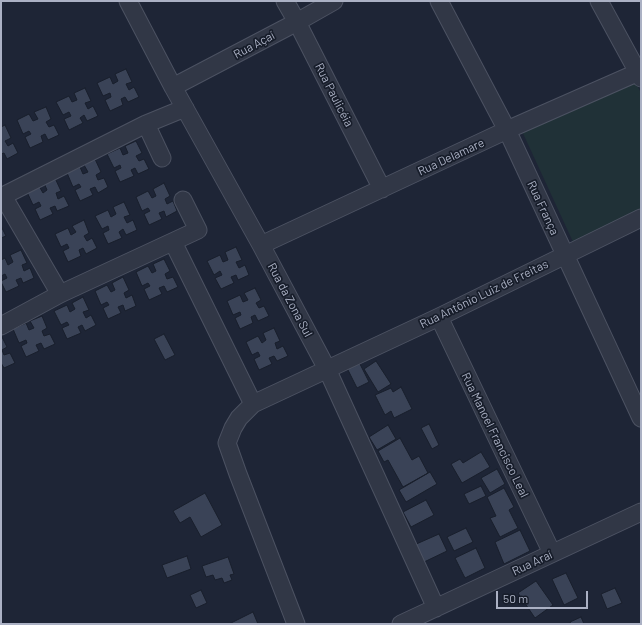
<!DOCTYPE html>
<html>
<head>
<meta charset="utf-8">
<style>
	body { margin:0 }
	#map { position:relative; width:642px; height:625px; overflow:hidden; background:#1e2536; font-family:Barlow,sans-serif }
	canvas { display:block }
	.frame { position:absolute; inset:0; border:2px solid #abb1c4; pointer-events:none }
	.scale { position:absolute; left:496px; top:591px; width:92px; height:18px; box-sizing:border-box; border:2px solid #abb1c4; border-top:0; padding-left:5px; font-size:12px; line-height:14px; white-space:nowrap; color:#abb1c4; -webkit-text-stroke:3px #171d2a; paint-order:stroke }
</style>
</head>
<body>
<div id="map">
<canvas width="642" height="625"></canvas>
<div class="frame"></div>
<div class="scale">50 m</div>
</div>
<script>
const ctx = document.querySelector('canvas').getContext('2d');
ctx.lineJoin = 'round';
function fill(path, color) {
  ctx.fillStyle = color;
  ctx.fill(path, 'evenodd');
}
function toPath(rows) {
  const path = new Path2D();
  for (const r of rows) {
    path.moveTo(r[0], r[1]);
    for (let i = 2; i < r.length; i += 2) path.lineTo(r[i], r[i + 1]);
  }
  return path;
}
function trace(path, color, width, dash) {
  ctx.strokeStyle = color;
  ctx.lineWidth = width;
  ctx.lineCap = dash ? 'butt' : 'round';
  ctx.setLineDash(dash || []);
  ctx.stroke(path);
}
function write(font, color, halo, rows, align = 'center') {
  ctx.font = font + ' Barlow,sans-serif';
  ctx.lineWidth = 3.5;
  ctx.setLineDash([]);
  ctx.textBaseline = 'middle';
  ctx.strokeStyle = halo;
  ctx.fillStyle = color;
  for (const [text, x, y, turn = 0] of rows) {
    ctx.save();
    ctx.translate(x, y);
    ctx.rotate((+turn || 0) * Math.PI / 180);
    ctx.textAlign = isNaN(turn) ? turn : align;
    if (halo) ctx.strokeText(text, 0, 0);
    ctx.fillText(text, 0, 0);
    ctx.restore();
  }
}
fill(toPath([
	[633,77,641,93,641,213,574,244,521,129]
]), '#203137');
const building = toPath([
	[126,69,132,82,126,84,129,90,134,87,139,97,128,102,125,97,121,99,123,105,110,111,105,100,111,97,110,93,103,96,97,83,110,77,113,84,118,81,115,74,126,69],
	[85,88,91,101,85,103,88,109,93,106,98,116,87,121,84,115,80,118,83,123,69,130,64,119,71,116,69,112,63,115,56,102,69,96,72,102,77,100,74,93,85,88],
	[46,107,51,119,46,122,49,127,54,125,59,135,48,140,45,134,41,136,43,142,30,148,25,137,31,134,29,131,23,134,17,120,29,114,33,121,38,119,34,112,46,107],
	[5,125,11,138,5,141,8,146,13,143,18,153,7,159,4,153,1,154,1,127,5,125],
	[136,141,142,153,136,156,139,161,144,159,149,169,138,174,135,168,131,170,134,176,120,182,115,171,121,168,120,165,114,168,107,154,120,148,123,155,128,153,125,146,136,141],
	[95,159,101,172,96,175,98,180,104,178,108,187,98,193,95,187,90,189,93,195,80,201,75,190,81,187,79,184,73,187,67,173,80,167,83,174,88,172,84,165,95,159],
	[55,178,61,191,56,193,58,199,64,196,69,206,57,211,55,206,50,208,53,214,40,220,35,209,41,206,39,202,33,205,27,192,39,186,43,193,47,190,44,183,55,178],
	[164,183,170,196,165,199,167,204,173,201,177,211,166,217,164,211,159,213,162,219,149,225,144,214,150,211,148,208,142,211,136,197,148,191,152,198,156,196,153,189,164,183],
	[124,202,130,215,124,217,127,223,133,220,137,230,126,235,123,229,119,232,122,238,108,244,103,233,109,230,108,226,102,229,95,216,108,210,111,217,116,214,113,207,124,202],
	[84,220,89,233,84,236,87,241,92,238,97,248,86,254,83,248,79,250,81,256,68,262,63,251,69,248,67,244,61,247,55,234,68,228,71,235,76,232,72,226,84,220],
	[1,226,6,236,1,238,1,226],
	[236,247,242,260,236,262,239,268,245,265,249,275,238,280,236,275,231,277,234,283,221,289,215,278,222,275,220,271,214,275,207,261,220,255,223,262,228,260,225,252,236,247],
	[21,250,27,263,22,265,24,271,30,268,34,278,23,283,21,278,16,280,19,286,6,292,1,282,1,281,7,278,5,274,1,276,1,260,5,258,8,265,13,262,10,255,21,250],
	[164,259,170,271,165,274,167,279,173,277,178,287,167,292,164,286,159,288,162,294,149,300,144,289,150,286,148,283,142,286,136,272,148,266,152,273,156,271,153,264,164,259],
	[123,277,129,290,124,293,126,298,132,295,136,306,125,311,123,305,118,307,121,313,108,319,103,308,109,305,107,302,101,305,95,291,107,285,111,292,115,290,112,283,123,277],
	[255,288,261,300,256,303,259,308,264,306,269,316,258,321,255,315,251,317,253,323,240,329,235,318,241,315,240,312,233,315,227,301,240,295,243,302,248,300,244,293,255,288],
	[83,297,89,310,83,312,86,318,91,315,96,325,85,331,82,325,78,327,81,333,67,339,62,328,69,325,67,322,61,325,54,311,67,305,70,312,75,309,72,303,83,297],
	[42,316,47,328,42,331,44,336,50,334,55,344,44,349,41,343,36,345,39,351,26,357,21,346,27,343,26,340,19,343,13,329,26,323,29,330,34,328,30,321,42,316],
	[274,328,280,341,275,343,277,349,283,346,288,356,277,361,274,356,269,358,272,364,259,370,254,359,260,356,258,352,252,355,246,342,258,336,262,343,266,340,263,333,274,328],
	[164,334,175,355,165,360,154,339,164,334],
	[1,335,7,347,2,350,4,355,10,353,15,363,4,368,1,363,1,335],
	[376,361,391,384,378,392,364,369,376,361],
	[359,362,369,382,357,388,347,368,359,362],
	[401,387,412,409,394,418,391,411,385,415,375,395,391,388,393,392,401,387],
	[429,424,439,445,432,449,421,428,429,424],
	[388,425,396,439,377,450,369,437,388,425],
	[400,438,412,460,419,456,428,473,403,487,388,460,384,462,378,451,400,438],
	[481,452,490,467,462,483,451,464,460,459,463,463,481,452],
	[497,469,505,484,490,493,481,478,497,469],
	[430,472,437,484,406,502,399,490,430,472],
	[481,486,486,496,469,504,464,494,481,486],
	[504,488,514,507,509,510,518,528,500,537,490,518,496,516,487,497,504,488],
	[205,493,222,525,201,537,190,517,180,523,173,511,205,493],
	[426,500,434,515,411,527,403,512,426,500],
	[466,528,473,542,454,551,447,537,466,528],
	[520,530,530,551,504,564,495,542,520,530],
	[439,534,447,551,422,563,414,545,439,534],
	[476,548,485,568,465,578,455,558,476,548],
	[187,556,191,569,167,578,162,565,187,556],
	[228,557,234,574,230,575,232,580,224,583,222,578,215,580,213,575,206,577,202,566,228,557],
	[566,573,578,598,564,605,552,579,566,573],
	[536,581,553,605,535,618,518,593,536,581],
	[615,588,622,603,607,609,601,594,615,588],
	[201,590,207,603,196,608,190,595,201,590],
	[253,612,258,624,229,624,253,612],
	[581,617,584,624,571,624,570,622,581,617]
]);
fill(building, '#3a4357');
trace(building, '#191f2c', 1);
const minor = toPath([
	[128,1,173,87,261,245,327,369,436,608],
	[285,1,297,22,382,189],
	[439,1,507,130,641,418],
	[599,1,641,78],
	[173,87,297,22,334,1],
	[146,124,162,158],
	[3,196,60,294],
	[1,197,146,124,185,108],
	[173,242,253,404],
	[261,245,507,130,641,71],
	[439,317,552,553],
	[1,326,60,294,198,230,183,200],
	[296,624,238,474,227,443,233,428,239,418,253,404,439,317,641,218],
	[401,624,641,512]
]);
trace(minor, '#4c5262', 19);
trace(minor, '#313746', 17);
write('12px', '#abb1c4', '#171d2a', [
	["Rua Açaí",254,45,-28],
	["Rua Paulicéia",334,95,63],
	["Rua Delamare",451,157,-25],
	["Rua França",543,208,65],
	["Rua Antônio Luiz de Freitas",484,294,-26],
	["Rua da Zona Sul",290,300,62],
	["Rua Manoel Francisco Leal",495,435,64],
	["Rua Araí",532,563,-25]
]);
</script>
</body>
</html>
